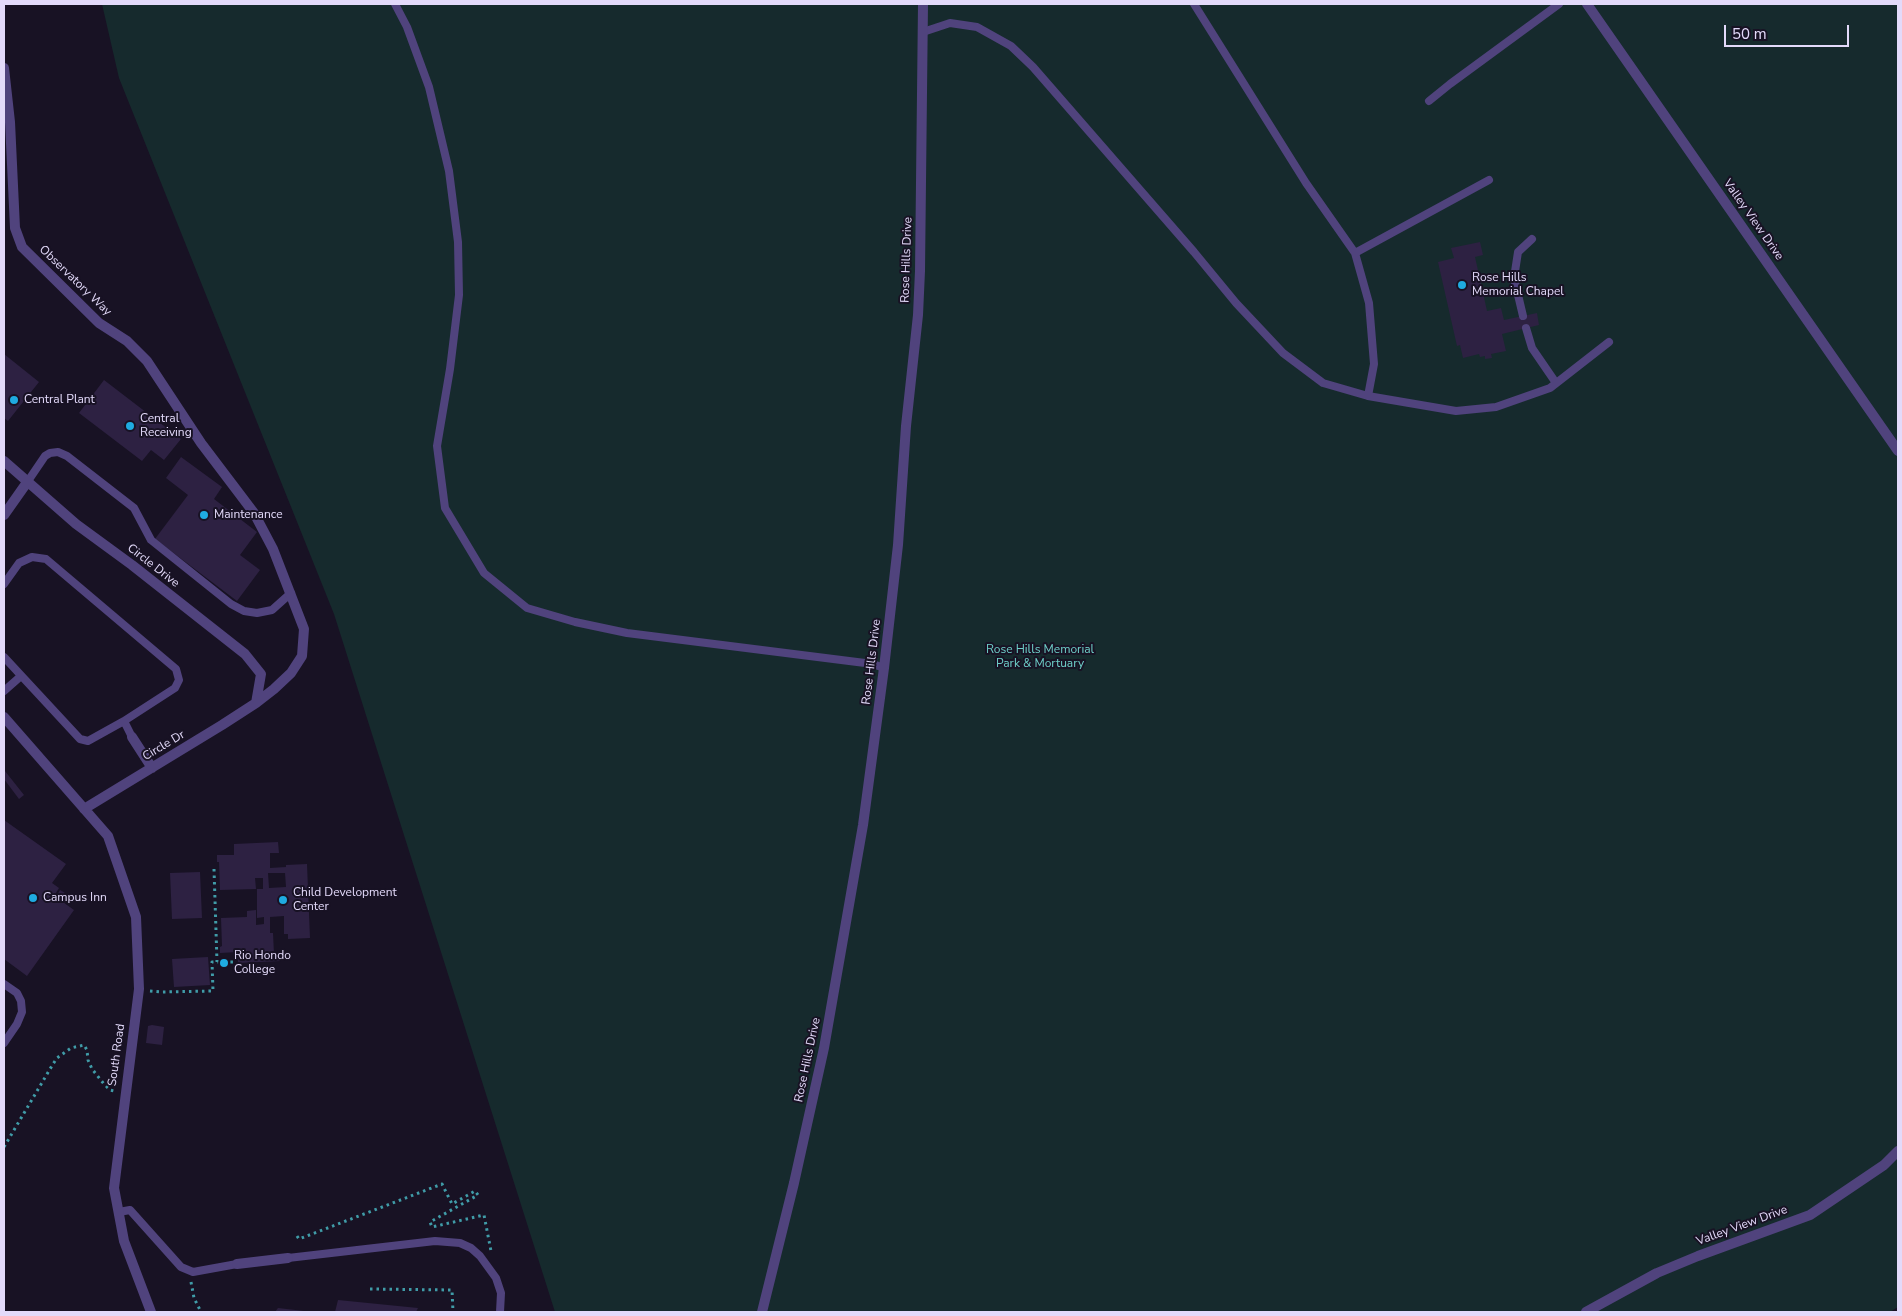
<!DOCTYPE html>
<html>
<head>
<meta charset="utf-8">
<style>
	body { margin:0 }
	#map { position:relative; width:1902px; height:1316px; overflow:hidden; background:#181224; font-family:"Nunito Sans",sans-serif }
	canvas { display:block }
	.frame { position:absolute; inset:0; border:5px solid #e3dafa; pointer-events:none }
	.scale { position:absolute; left:1724px; top:25px; width:125px; height:22px; box-sizing:border-box; border:2px solid #e3dafa; border-top:0; padding-left:6px; font-size:15px; line-height:18px; white-space:nowrap; color:#e3dafa; -webkit-text-stroke:4px #181224; paint-order:stroke }
</style>
</head>
<body>
<div id="map">
<canvas width="1902" height="1316"></canvas>
<div class="frame"></div>
<div class="scale">50 m</div>
</div>
<script>
const ctx = document.querySelector('canvas').getContext('2d');
ctx.lineJoin = 'round';
function fill(path, color) {
  ctx.fillStyle = color;
  ctx.fill(path, 'evenodd');
}
function toPath(rows) {
  const path = new Path2D();
  for (const r of rows) {
    path.moveTo(r[0], r[1]);
    for (let i = 2; i < r.length; i += 2) path.lineTo(r[i], r[i + 1]);
  }
  return path;
}
function trace(path, color, width, dash) {
  ctx.strokeStyle = color;
  ctx.lineWidth = width;
  ctx.lineCap = dash ? 'butt' : 'round';
  ctx.setLineDash(dash || []);
  ctx.stroke(path);
}
function write(font, color, halo, rows, align = 'center') {
  ctx.font = font + ' "Nunito Sans",sans-serif';
  ctx.lineWidth = 4;
  ctx.setLineDash([]);
  ctx.textBaseline = 'middle';
  ctx.strokeStyle = halo;
  ctx.fillStyle = color;
  for (const [text, x, y, turn = 0] of rows) {
    ctx.save();
    ctx.translate(x, y);
    ctx.rotate((+turn || 0) * Math.PI / 180);
    ctx.textAlign = isNaN(turn) ? turn : align;
    if (halo) ctx.strokeText(text, 0, 0);
    ctx.fillText(text, 0, 0);
    ctx.restore();
  }
}
fill(toPath([
	[102,4,1898,4,1898,1307,1890,1312,555,1312,334,614,119,78]
]), '#162a2d');
fill(toPath([
	[1480,242,1483,255,1475,257,1487,311,1501,308,1504,320,1537,313,1539,325,1502,334,1506,351,1491,354,1492,358,1485,359,1485,356,1480,357,1479,354,1463,358,1460,345,1457,346,1438,262,1454,258,1451,248],
	[4,354,39,382,8,421,4,418],
	[104,380,181,439,164,460,151,450,142,461,79,413],
	[181,457,222,487,214,499,257,532,240,555,260,570,237,601,155,539,188,495,166,478],
	[5,771,24,795,19,799,4,779],
	[4,820,66,864,52,883,59,888,54,896,56,897,60,890,65,893,60,900,74,910,27,976,4,959],
	[278,842,279,853,270,853,270,868,286,867,286,865,307,864,310,938,288,939,288,934,284,934,284,916,270,917,270,933,273,933,274,954,281,954,281,961,238,963,238,952,220,953,220,947,222,946,221,918,247,917,247,911,256,910,256,925,264,924,264,917,257,918,257,889,263,889,263,878,255,878,256,889,220,890,219,862,217,862,217,855,234,855,234,844],
	[268,873,285,873,286,887,269,888],
	[200,872,202,918,172,919,170,873],
	[208,957,210,985,174,987,172,959],
	[152,1025,164,1027,162,1045,146,1043,148,1026],
	[338,1300,418,1308,416,1312,335,1312],
	[278,1308,304,1311,304,1312,275,1312]
]), '#2d2142');
trace(toPath([
	[214,869,217,962],
	[150,991,161,992,213,991,212,962,233,962],
	[4,1147,53,1064,57,1058,71,1048,84,1045,87,1050,88,1060,92,1069,104,1084,110,1090,114,1091],
	[297,1236,299,1239,442,1184,452,1204,475,1191,478,1195,430,1222,432,1227,484,1215,491,1251],
	[191,1282,194,1298,201,1312],
	[370,1289,452,1290,453,1312]
]), '#409ca8', 3, [2.5, 4]);
trace(toPath([
	[395,4,407,27,429,87,449,171,458,242,459,295,450,369,437,446,445,508,484,573,527,608,575,622,627,633,873,664,884,668],
	[1194,4,1306,183,1355,253,1369,303,1374,364,1368,396],
	[923,32,950,23,977,27,1011,46,1033,67,1194,252,1236,303,1283,353,1323,383,1368,396,1456,411,1496,407,1550,388,1609,342],
	[1429,101,1450,84,1559,4],
	[1355,253,1489,180],
	[1523,316,1514,278,1518,252,1532,239],
	[1526,328,1532,348,1556,383],
	[28,481,45,456,50,453,58,452,67,456,134,508,151,540,231,604,244,611,257,613,272,610,291,593],
	[4,584,19,563,32,557,46,559,176,669,179,680,175,688,124,721],
	[4,657,80,739,88,741,124,721,132,737],
	[4,691,21,676],
	[4,984,17,993,21,1001,22,1012,17,1024,4,1043],
	[119,1212,130,1210,181,1267,193,1272,237,1264],
	[288,1258,435,1241,460,1243,471,1248,480,1256,496,1278,501,1293,500,1312]
]), '#50437d', 8);
trace(toPath([
	[1587,4,1898,451],
	[4,68,10,122,15,228,22,247,99,323,127,341,147,361,201,443,254,513,273,549,304,629,302,656,291,673,274,689,256,703,222,725,84,809],
	[4,461,76,524,132,565,245,654,261,674,256,703],
	[4,515,28,481],
	[4,717,108,836,136,917,139,989,114,1188,124,1241,151,1312],
	[132,737,152,768],
	[237,1264,288,1258],
	[762,1312,794,1183,824,1048,863,825,884,668,898,545,906,426,918,315,920,271,923,4],
	[1586,1312,1657,1273,1698,1256,1810,1215,1884,1165,1898,1151]
]), '#50437d', 10);
for (const [x, y, r, color] of [
	[1462,285,5,"#1fabe1"],
	[14,400,5,"#1fabe1"],
	[130,426,5,"#1fabe1"],
	[204,515,5,"#1fabe1"],
	[33,898,5,"#1fabe1"],
	[283,900,5,"#1fabe1"],
	[224,963,5,"#1fabe1"]
]) {
  const dot = new Path2D();
  dot.arc(x, y, r, 0, 2 * Math.PI);
  ctx.fillStyle = color;
  ctx.fill(dot);
  trace(dot, '#181224', 2);
}
write('12px', '#e3dafa', '#181224', [
	["Valley View Drive",1753,220,55],
	["Rose Hills Drive",907,260,-88],
	["Observatory Way",75,281,44],
	["Circle Drive",153,566,38],
	["Rose Hills Drive",872,662,-83],
	["Circle Dr",164,746,-31],
	["South Road",117,1055,-82],
	["Rose Hills Drive",808,1060,-78],
	["Valley View Drive",1742,1226,-20]
]);
write('12px', '#e3dafa', '#181224', [
	["Rose Hills",1472,278],
	["Memorial Chapel",1472,292],
	["Central Plant",24,400],
	["Central",140,419],
	["Receiving",140,433],
	["Maintenance",214,515],
	["Child Development",293,893],
	["Center",293,907],
	["Campus Inn",43,898],
	["Rio Hondo",234,956],
	["College",234,970]
], 'left');
write('12px', '#6fd1ca', '#181224', [
	["Rose Hills Memorial",1040,650],
	["Park & Mortuary",1040,664]
]);
</script>
</body>
</html>
